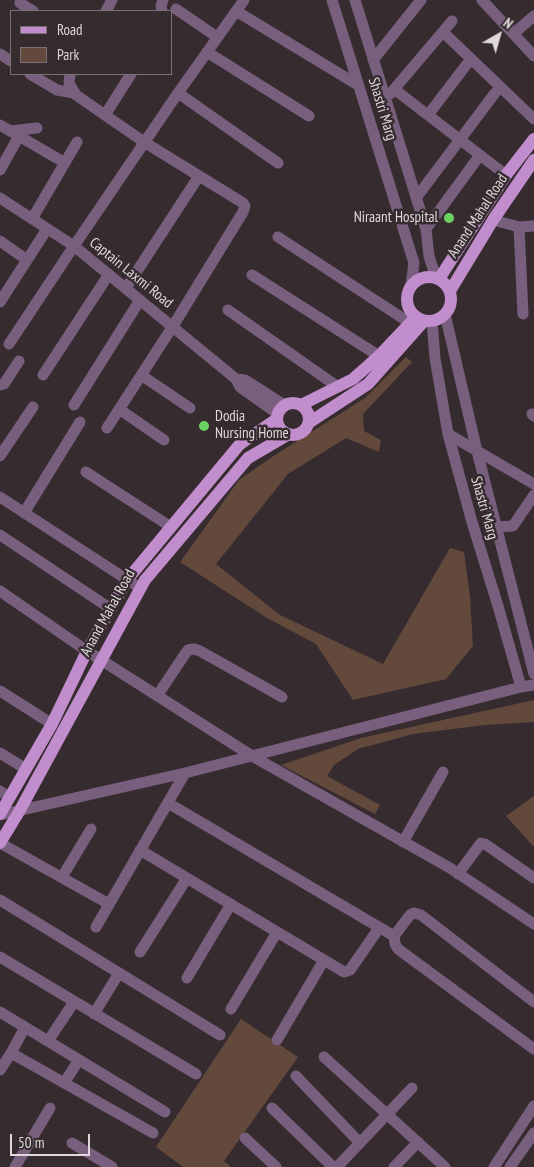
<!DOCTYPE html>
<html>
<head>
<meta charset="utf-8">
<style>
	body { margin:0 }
	#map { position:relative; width:534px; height:1167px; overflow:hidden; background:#362c30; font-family:"PT Sans Narrow",sans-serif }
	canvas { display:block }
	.legend { position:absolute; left:10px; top:10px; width:162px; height:65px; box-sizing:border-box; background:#362c30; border:1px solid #7a7174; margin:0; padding:6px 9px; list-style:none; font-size:15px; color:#dfd9db }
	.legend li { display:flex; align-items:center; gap:10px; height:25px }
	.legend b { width:25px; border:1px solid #7a7174 }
	.north { position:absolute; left:474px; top:10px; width:50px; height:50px; -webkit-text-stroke:4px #362c30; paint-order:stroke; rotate:38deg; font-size:14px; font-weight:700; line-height:20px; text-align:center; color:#dfd9db }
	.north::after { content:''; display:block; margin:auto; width:18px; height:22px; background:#dfd9db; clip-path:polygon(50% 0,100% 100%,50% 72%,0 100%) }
	.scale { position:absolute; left:10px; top:1134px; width:80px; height:22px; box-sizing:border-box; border:2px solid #dfd9db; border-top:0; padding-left:6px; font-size:15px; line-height:18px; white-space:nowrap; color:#dfd9db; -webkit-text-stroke:4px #362c30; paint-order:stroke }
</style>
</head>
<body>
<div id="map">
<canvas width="534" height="1167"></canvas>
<ul class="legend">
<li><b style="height:6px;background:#c28dcd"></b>Road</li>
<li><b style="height:14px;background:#62493b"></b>Park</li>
</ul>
<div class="north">N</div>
<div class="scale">50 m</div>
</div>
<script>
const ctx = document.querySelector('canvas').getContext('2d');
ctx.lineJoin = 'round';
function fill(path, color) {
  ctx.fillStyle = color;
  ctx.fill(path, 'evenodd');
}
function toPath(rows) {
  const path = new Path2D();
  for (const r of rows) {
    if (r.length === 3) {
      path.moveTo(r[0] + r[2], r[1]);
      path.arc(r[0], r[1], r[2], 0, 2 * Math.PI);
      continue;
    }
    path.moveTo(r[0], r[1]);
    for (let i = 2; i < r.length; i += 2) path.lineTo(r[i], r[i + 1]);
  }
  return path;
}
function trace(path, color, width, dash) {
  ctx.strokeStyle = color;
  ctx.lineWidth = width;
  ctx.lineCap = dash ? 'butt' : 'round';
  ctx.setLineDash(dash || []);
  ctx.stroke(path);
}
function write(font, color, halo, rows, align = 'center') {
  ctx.font = font + ' "PT Sans Narrow",sans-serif';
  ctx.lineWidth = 5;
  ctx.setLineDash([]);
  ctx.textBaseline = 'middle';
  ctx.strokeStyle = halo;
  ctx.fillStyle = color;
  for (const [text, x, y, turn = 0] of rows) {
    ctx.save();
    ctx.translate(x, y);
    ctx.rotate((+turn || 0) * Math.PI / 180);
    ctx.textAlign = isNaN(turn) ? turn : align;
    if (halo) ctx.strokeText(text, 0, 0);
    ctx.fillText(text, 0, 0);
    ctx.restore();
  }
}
fill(toPath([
	[406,357,412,362,363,414,364,431,381,440,379,452,346,438,288,474,216,564,280,615,383,664,450,548,464,552,470,597,473,646,446,679,353,700,316,644,267,618,180,562,239,480,272,457,365,398],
	[534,700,534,722,485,725,413,734,358,749,334,765,327,776,380,805,375,814,281,765,361,738],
	[534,796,534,847,506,816],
	[241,1019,298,1057,224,1161,231,1167,183,1167,156,1147]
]), '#62493b');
trace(toPath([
	[332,0,414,263,411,286],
	[355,0,426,229,429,256,436,278],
	[482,0,534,56],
	[20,3,33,11],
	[176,9,217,37],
	[106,11,112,0],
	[162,11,161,6,163,0],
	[236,11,358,85],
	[443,32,534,119],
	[513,34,534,16],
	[207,52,309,116],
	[0,54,11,61],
	[373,60,421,0],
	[30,74,57,90,74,93],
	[70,74,69,83,76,95,144,142,243,203,245,206,243,212,173,326,107,428],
	[394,89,506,175],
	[178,93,278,163],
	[390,94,452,21],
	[105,115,131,74],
	[428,115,467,64],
	[0,125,65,163],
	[10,131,37,128],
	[0,170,19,136],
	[0,198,74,246,236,379,240,387,278,414],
	[416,198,495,93],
	[32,219,77,142],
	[493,220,519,227,534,226],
	[519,227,523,314],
	[426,229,480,155],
	[278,237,410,323],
	[0,241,27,260],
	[252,275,379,356],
	[126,288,199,176],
	[0,302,47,229],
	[228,310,338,387],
	[445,314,477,451,534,674],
	[432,321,435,358,448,434,472,522,498,606,521,687],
	[9,344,74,246,178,93,244,0],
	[43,375,109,274],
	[141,375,190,408],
	[236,379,245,380,284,405],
	[0,385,4,384,19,361],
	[74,405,140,300],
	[119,409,164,440],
	[532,414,534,416],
	[448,434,534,484],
	[0,456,33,407],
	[86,472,171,527],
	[0,497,140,588],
	[24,513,80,422],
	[496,527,513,526,534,495],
	[0,535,111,609],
	[0,591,87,651,252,756,450,868,534,924],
	[0,691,52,724],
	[157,696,185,654,188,650,194,649,200,651,282,697],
	[0,753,26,769],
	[0,791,9,797],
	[168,803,394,936,395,944,398,949,534,1049],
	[0,815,185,773,521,687,534,685],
	[403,842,443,772],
	[0,843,109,904],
	[140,850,344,972,350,970,379,928],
	[458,874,481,843,485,844,534,878],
	[62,877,91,829],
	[0,900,220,1035],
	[96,927,185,773],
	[394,936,410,915,414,913,421,915,534,1002],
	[140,952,187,878],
	[0,957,196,1074],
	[187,978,231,904],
	[231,1009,277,932],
	[0,1012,165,1112],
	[94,1014,119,973],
	[25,1027,11,1053,153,1133],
	[277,1040,324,960],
	[48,1041,74,1002],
	[324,1057,445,1167],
	[0,1070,11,1053],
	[296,1076,360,1143],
	[64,1083,79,1060],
	[272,1108,333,1167],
	[245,1138,276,1167],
	[72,1143,112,1167],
	[15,1167,50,1108],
	[337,1167,412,1088],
	[394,1167,418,1142],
	[494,1167,534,1106],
	[510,1167,534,1133]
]), '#795f7e', 11);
trace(toPath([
	[429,299,22],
	[439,279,506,175,534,139],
	[450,291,493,220,534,160],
	[293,419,16],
	[301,405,353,379,379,356,416,317],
	[310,422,368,384,424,321],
	[0,814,52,724,87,651,127,580,240,444,277,419],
	[0,843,20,810,145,580,248,458,289,434]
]), '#c28dcd', 12);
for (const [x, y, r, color] of [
	[449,218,6,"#6cd362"],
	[204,426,6,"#6cd362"]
]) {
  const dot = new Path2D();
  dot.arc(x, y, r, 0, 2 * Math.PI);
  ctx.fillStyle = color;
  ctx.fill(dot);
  trace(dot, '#362c30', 2);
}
write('15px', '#dfd9db', '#362c30', [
	["Shastri Marg",382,109,73],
	["Anand Mahal Road",478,216,-57],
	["Captain Laxmi Road",131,273,39],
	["Shastri Marg",484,508,74],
	["Anand Mahal Road",108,613,-61]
]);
write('15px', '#dfd9db', '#362c30', [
	["Niraant Hospital",438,218],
	["Dodia",215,417,"left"],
	["Nursing Home",215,434,"left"]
], 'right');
</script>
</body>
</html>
